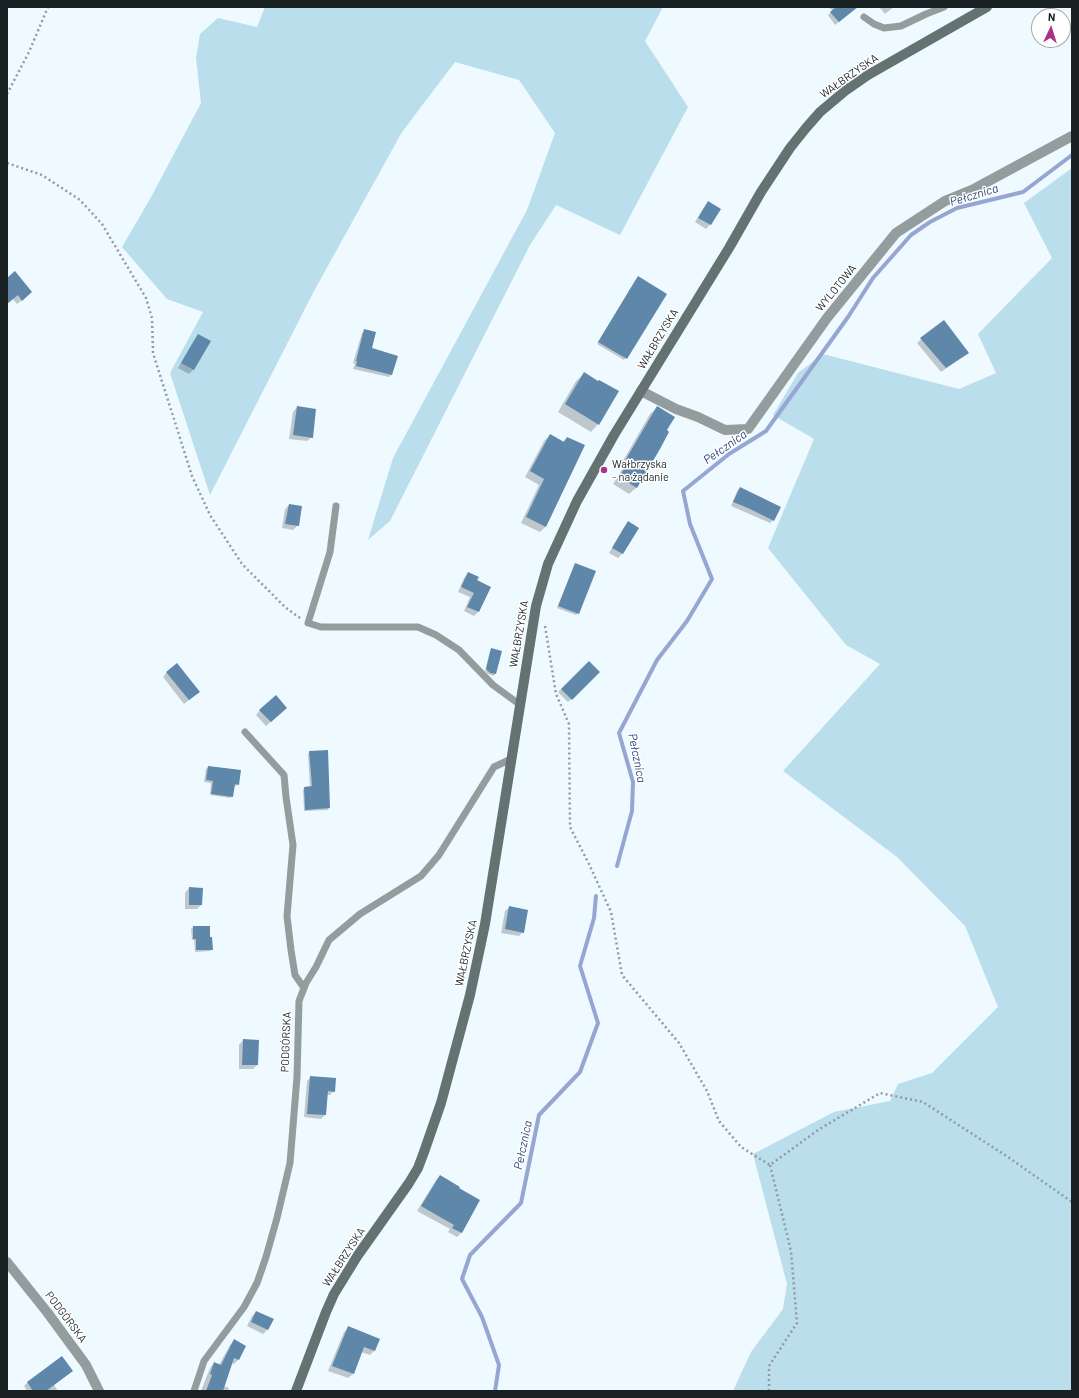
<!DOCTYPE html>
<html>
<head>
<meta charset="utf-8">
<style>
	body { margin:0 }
	#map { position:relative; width:1079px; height:1398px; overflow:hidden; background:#eefaff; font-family:Barlow,sans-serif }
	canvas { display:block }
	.frame { position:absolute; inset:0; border:8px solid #192022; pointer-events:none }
	.north { position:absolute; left:1031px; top:8px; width:40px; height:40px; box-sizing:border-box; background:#fff; border:1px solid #a3a6a7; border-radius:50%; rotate:4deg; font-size:11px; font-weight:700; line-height:16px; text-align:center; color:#192022 }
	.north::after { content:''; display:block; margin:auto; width:14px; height:18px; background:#a7328a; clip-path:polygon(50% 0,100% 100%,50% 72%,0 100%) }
</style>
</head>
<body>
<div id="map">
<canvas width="1079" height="1398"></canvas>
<div class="frame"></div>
<div class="north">N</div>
</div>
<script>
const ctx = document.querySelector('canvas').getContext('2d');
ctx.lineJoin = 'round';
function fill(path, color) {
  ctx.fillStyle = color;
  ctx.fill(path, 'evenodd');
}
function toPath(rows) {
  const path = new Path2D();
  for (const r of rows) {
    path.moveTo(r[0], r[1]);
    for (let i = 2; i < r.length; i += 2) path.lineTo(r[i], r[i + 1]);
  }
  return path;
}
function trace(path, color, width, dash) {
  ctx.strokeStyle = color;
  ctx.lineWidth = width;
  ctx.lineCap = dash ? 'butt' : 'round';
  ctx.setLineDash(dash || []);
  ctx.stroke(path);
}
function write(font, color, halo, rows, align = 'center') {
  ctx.font = font + ' Barlow,sans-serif';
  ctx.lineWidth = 3;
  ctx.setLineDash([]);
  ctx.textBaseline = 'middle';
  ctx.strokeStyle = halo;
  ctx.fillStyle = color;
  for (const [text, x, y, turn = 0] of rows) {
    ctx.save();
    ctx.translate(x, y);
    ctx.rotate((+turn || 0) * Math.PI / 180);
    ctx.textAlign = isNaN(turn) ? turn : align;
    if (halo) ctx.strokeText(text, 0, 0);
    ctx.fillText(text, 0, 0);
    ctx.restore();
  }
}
fill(toPath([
	[265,7,663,7,645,41,688,107,620,235,556,205,530,245,390,521,368,540,393,458,527,210,555,133,519,80,455,62,402,132,314,291,210,495,170,373,203,312,167,299,122,247,150,199,201,103,196,58,200,34,218,18,257,27],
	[1072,168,1072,1391,733,1391,751,1352,783,1309,787,1284,753,1154,834,1112,890,1101,898,1084,932,1073,998,1007,965,926,897,857,783,771,880,664,846,645,768,548,814,439,773,415,798,373,823,354,959,389,996,373,978,334,1052,258,1024,203]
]), '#badeeb');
fill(toPath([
	[827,7,857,7,835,25,828,15,833,10],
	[879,7,894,7,885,14],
	[708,203,720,210,710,225,706,229,695,222,704,207],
	[7,279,27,296,17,304,13,299,7,304],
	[636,279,665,294,624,360,597,344],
	[943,321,968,353,941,372,917,343],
	[365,330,370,349,392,374,389,377,353,369,355,364,353,363,362,333],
	[198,335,209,341,193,370,189,374,178,368,194,340],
	[584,374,598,424,591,432,558,412,576,381],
	[297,407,312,437,307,441,289,439,293,412],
	[657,408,666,431,659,449,636,488,629,494,613,484,623,468,620,466,650,414],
	[550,435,562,442,567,438,546,526,540,532,521,523,539,485,525,477,544,441],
	[740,488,773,520,770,523,731,506,737,491],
	[289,505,298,525,293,530,282,528,285,509],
	[629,522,637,528,622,554,618,558,609,553,624,527],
	[575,564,578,613,576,615,557,608],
	[468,573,476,580,478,612,474,616,464,611,470,597,458,592,464,578],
	[492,650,495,674,494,676,488,674,485,671,490,651],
	[589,663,599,672,568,702,558,692],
	[167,672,194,696,184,704,163,677],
	[260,710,282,712,266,726,256,715],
	[310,752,329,808,328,810,304,811,303,789,305,788,310,787,308,754],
	[208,767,238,784,236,786,233,786,232,796,230,798,210,795,211,783,204,782,206,769],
	[189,888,201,905,197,909,185,909,185,893],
	[510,907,523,932,519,936,501,933,505,911],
	[193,927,209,927,209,938,212,949,210,951,195,952,194,940,192,940,191,929],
	[243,1040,257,1065,253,1069,239,1069,239,1045],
	[311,1077,334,1091,330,1095,327,1095,325,1115,321,1119,304,1117,307,1081],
	[440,1176,457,1188,479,1201,461,1233,457,1237,448,1232,450,1229,417,1211,436,1180],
	[256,1312,272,1320,267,1330,263,1334,247,1326,252,1316],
	[349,1327,379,1339,374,1351,370,1355,361,1352,353,1374,348,1378,328,1371,344,1332],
	[234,1341,245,1347,238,1360,234,1364,232,1363,224,1386,229,1388,228,1391,201,1391,210,1368,214,1363,219,1365,230,1345],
	[62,1357,72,1371,54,1385,58,1391,27,1391,24,1386,27,1383]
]), '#0003');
trace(toPath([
	[617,866,632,811,633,782,619,733,657,660,687,621,712,579,690,524,683,491,729,454,766,431,848,317,873,278,911,235,930,222,957,208,1023,192,1072,155],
	[495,1391,499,1365,482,1317,462,1279,470,1255,521,1203,539,1115,580,1072,598,1023,580,966,594,918,596,896]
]), '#95a6d3', 4);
fill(toPath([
	[836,7,858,7,839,22,830,12],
	[708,201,721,209,711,225,698,218],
	[15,271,32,292,22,301,18,295,7,304,7,278],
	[638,276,667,294,627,359,598,342],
	[944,320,969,353,946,368,920,338],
	[364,329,376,332,372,348,398,356,392,375,356,366,357,361,356,361],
	[198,334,211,341,194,370,181,363],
	[584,372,598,381,599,380,619,391,599,425,565,404],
	[297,406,316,409,313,438,293,435],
	[657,406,675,417,667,430,669,432,660,449,637,488,619,477,629,461,626,459],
	[550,434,564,442,567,437,585,445,546,527,526,517,544,479,530,471],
	[740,487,781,507,774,521,748,508,733,502],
	[289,504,302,506,299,526,285,524],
	[628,521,639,528,623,554,612,548],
	[575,563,596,571,579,614,558,606],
	[468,572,479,577,477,580,491,587,479,612,467,607,474,593,461,587],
	[491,648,502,651,496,674,490,673,486,669],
	[589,661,600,672,572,700,561,689],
	[177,663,200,692,189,700,166,672],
	[276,695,287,708,271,722,259,710],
	[328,750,330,808,305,810,304,787,312,786,309,751],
	[208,766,241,770,239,785,235,784,233,797,211,794,213,781,206,780],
	[189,887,203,888,202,905,189,905],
	[509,906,528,910,524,933,505,929],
	[193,926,210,926,210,937,212,937,213,950,196,950,196,939,193,939],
	[243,1039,259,1040,258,1065,242,1065],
	[310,1076,336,1078,335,1092,328,1091,326,1115,307,1114],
	[440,1175,460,1187,459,1188,480,1200,462,1233,452,1228,454,1225,421,1206],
	[256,1311,274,1319,268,1330,251,1322],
	[348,1326,380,1339,375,1351,364,1347,354,1374,332,1366],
	[234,1339,246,1346,239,1360,234,1358,223,1391,206,1391,212,1375,210,1374,214,1362,221,1365],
	[62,1356,73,1371,46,1391,33,1391,27,1382]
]), '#5f87a9');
trace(toPath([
	[7,94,29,52,48,7],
	[7,163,42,175,80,200,102,224,146,298,152,318,153,353,192,476,210,515,242,564,286,608,300,618],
	[545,626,556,694,569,724,570,827,589,864,611,912,622,975,679,1043,707,1091,719,1121,741,1147,770,1165,818,1130,880,1093,923,1102,1008,1157,1072,1202],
	[769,1391,769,1366,797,1323,791,1251,770,1165]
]), '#919b9f', 2.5, [2, 3]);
trace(toPath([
	[864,17,874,24,884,28,901,26,926,14,944,7],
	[336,506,330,552,308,623,321,627,418,627,436,635,459,650,493,685,519,704],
	[245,732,284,775,286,797,293,845,287,916,291,950,295,975,304,988],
	[194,1391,204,1361,244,1307,257,1283,266,1257,277,1218,290,1163,297,1077,299,1001,306,983,316,967,329,940,360,914,421,876,439,855,494,767,511,759]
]), '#949d9d', 7);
trace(toPath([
	[641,391,676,409,698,417,725,430,748,429,827,318,896,233,945,201,972,190,1072,136],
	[7,1262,47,1312,86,1365,99,1391]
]), '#949d9d', 10);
trace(toPath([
	[296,1391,326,1312,334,1294,358,1255,409,1183,418,1168,424,1152,441,1103,470,995,485,924,536,606,548,564,577,501,614,435,729,248,761,192,790,148,806,128,820,112,845,91,868,75,987,7]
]), '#657272', 10);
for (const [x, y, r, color] of [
	[604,470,4,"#a7328a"]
]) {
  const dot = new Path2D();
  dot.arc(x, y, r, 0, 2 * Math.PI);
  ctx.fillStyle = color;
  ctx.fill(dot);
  trace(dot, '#fff', 1.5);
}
write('11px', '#192022', '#fff', [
	["WAŁBRZYSKA",849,76,-35],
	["WYLOTOWA",836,288,-51],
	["WAŁBRZYSKA",658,339,-59],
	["WAŁBRZYSKA",519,634,-80],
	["WAŁBRZYSKA",466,953,-78],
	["PODGÓRSKA",286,1042,-88],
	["WAŁBRZYSKA",344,1257,-57],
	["PODGÓRSKA",66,1317,53]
]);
write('11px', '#192022', '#fff', [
	["Wałbrzyska",612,464],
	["- na żądanie",612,477]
], 'left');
write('italic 12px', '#2f4179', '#fff', [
	["Pełcznica",974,195,-17],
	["Pełcznica",725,447,-35],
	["Pełcznica",637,758,79],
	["Pełcznica",523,1145,-78]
]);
</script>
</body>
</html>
